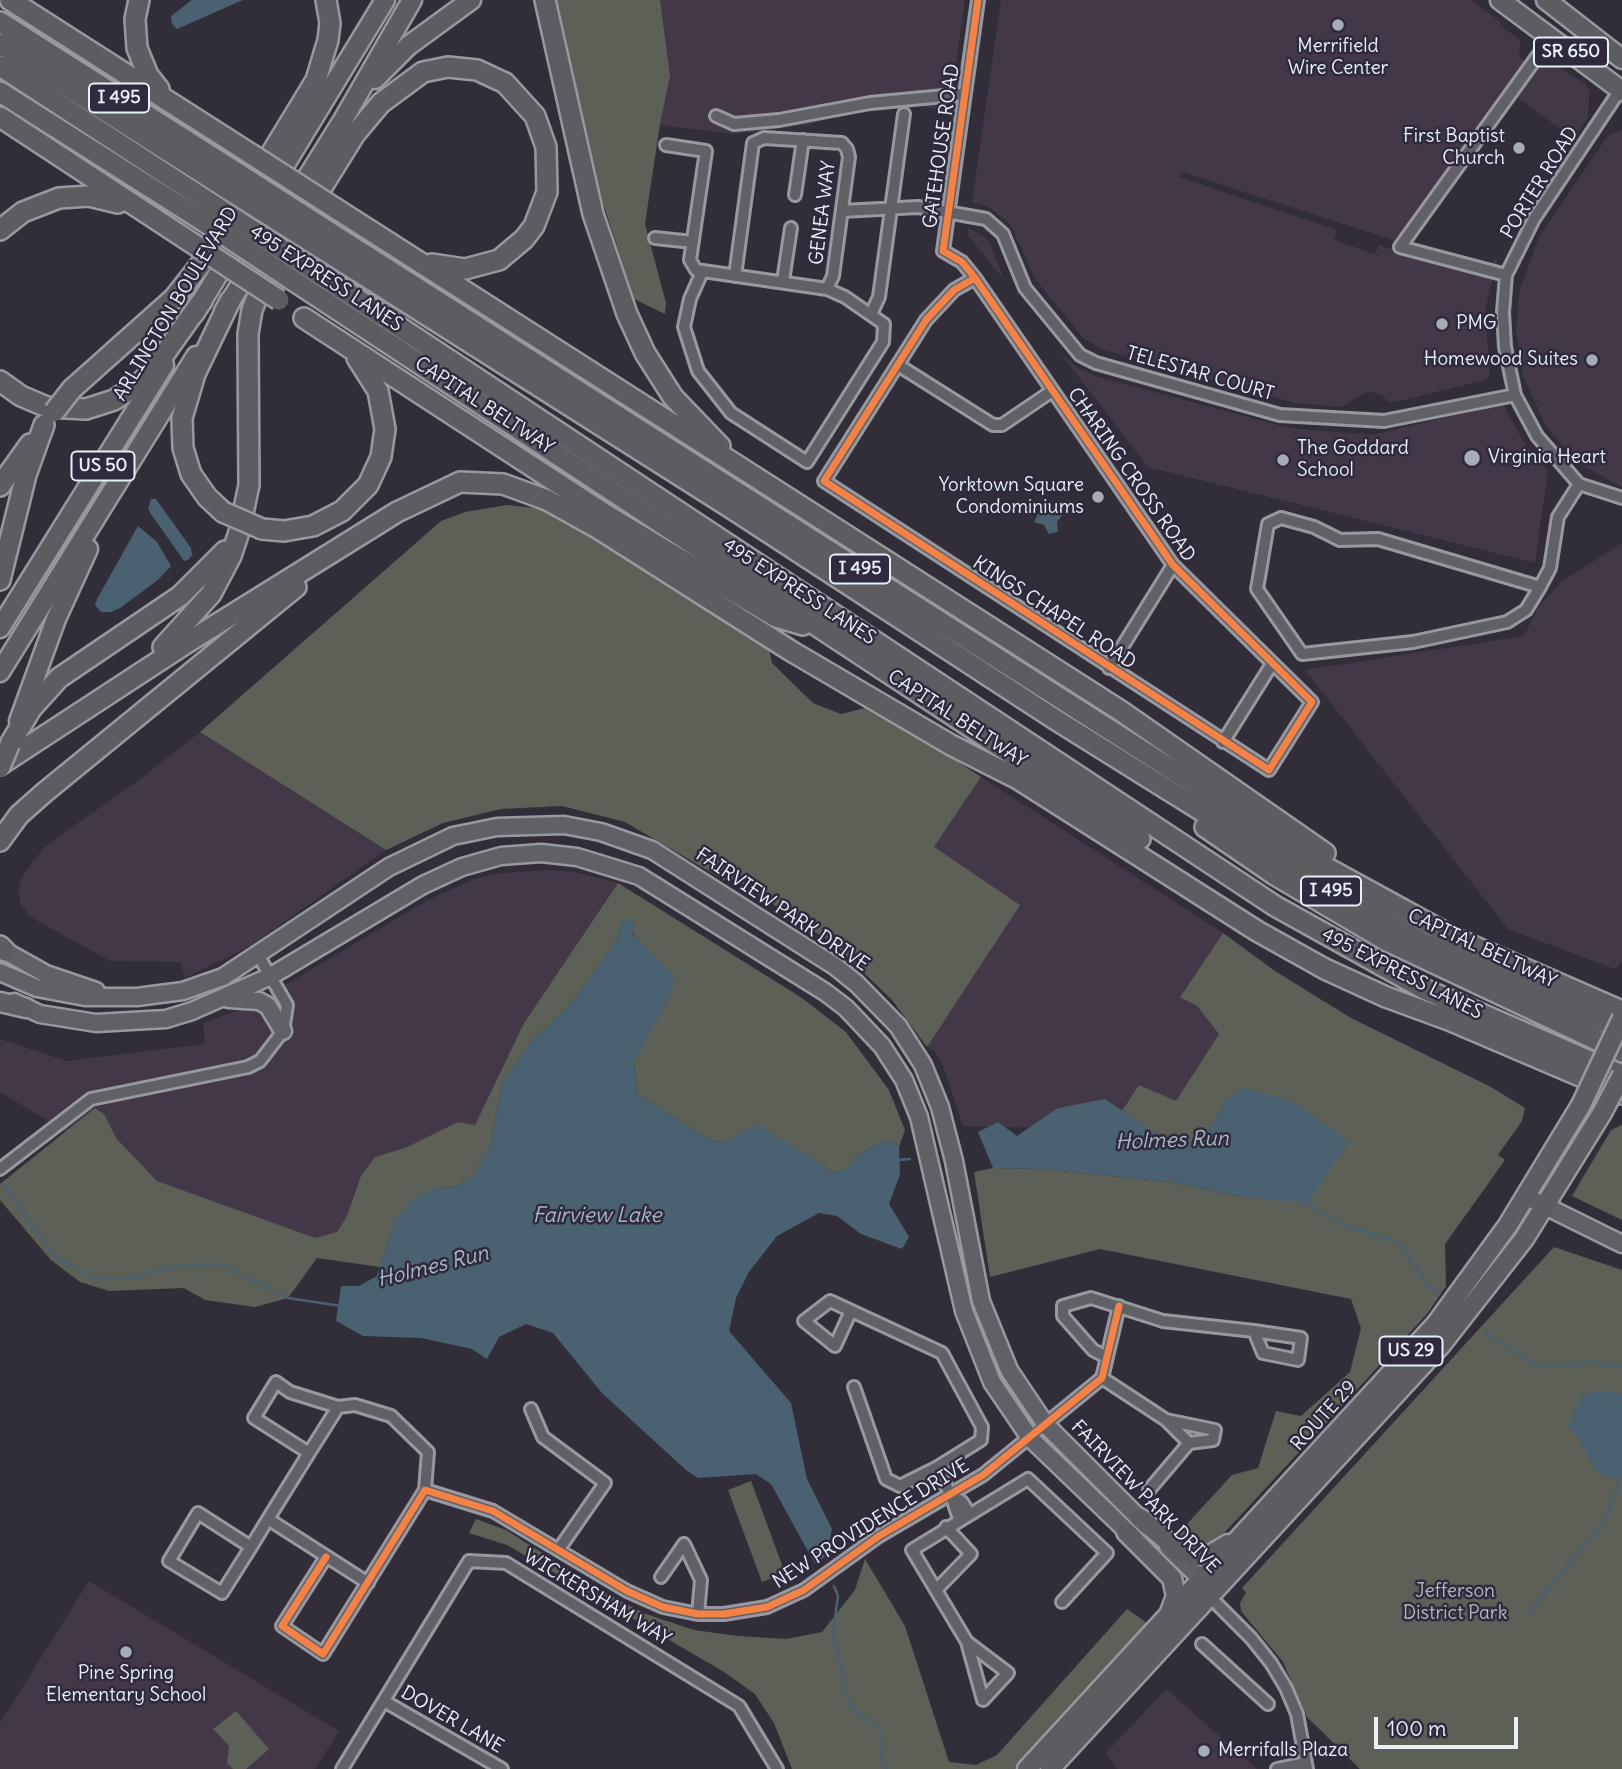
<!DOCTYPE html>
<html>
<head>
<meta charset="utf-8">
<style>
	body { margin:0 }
	#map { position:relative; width:1622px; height:1769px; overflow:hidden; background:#312e39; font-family:Delius,sans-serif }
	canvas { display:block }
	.scale { position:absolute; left:1374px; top:1717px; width:144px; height:32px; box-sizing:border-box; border:4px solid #e8f1f8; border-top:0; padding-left:9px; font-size:21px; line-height:24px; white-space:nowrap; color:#e8f1f8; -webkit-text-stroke:5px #2f2a3d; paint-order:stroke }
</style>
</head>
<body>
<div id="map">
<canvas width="1622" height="1769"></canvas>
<div class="scale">100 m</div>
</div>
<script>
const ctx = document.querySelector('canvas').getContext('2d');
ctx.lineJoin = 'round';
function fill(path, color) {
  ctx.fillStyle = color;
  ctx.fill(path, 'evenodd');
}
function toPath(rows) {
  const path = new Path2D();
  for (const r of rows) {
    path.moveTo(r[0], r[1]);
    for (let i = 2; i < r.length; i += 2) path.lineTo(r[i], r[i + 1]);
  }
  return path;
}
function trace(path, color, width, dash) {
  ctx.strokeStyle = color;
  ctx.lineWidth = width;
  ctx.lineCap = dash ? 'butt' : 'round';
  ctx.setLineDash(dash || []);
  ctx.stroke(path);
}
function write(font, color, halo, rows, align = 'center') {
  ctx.font = font + ' Delius,sans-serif';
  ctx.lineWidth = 5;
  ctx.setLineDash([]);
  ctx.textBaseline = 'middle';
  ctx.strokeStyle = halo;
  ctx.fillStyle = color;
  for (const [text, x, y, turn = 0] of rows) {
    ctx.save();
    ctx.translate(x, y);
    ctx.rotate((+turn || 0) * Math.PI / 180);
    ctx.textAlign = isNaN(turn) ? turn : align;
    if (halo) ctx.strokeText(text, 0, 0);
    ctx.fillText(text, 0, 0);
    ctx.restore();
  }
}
fill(toPath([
	[591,0,965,0,949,112,921,106,845,114,808,125,733,134,611,119],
	[1001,0,1471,0,1501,22,1500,25,1520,40,1519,57,1526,61,1396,241,1183,172,1179,177,1337,230,1334,240,1375,254,1379,245,1433,263,1436,254,1486,270,1498,256,1485,310,1490,376,1485,380,1400,401,1389,402,1383,396,1369,391,1341,407,1295,403,1104,350,1084,339,1036,280,1010,224,989,207,972,202],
	[1534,66,1558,67,1585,83,1589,90,1588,118,1574,138,1513,95],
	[1622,129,1622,487,1578,463,1545,425,1522,373,1516,328,1520,289,1539,237,1607,137],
	[969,228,989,240,1004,280,968,235],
	[1060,353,1078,368,1095,376,1289,428,1372,435,1503,404,1524,443,1548,471,1535,563,1148,467],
	[1622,543,1622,962,1615,969,1508,929,1305,670,1524,636,1537,609,1561,582],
	[200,732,386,850,250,946,185,978,180,962,110,961,29,916,20,902,19,888,22,877,44,847,139,780],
	[981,777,1223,933,1180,996,1197,1006,1219,1034,1176,1101,1119,1130,963,1126,943,1066,935,1052,927,1047,935,1032,934,847],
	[549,870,575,872,618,883,524,1023,457,1162,370,1258,297,1248,286,1265,0,1092,0,1039,66,1061,205,1044,203,1023,250,1006,426,901,474,879,501,873],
	[89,1581,339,1731,315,1769,0,1769,0,1723],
	[1166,1689,1257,1769,1117,1769,1106,1753]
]), '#423847');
fill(toPath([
	[557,0,660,0,670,76,660,124,645,224,666,303,665,314,634,299,602,200],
	[507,505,553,510,767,638,772,663,813,703,841,714,869,707,886,714,981,777,934,847,1020,905,927,1047,892,1000,835,945,736,880,724,880,625,822,562,806,501,809,443,823,386,850,200,732,441,521,465,512],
	[618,883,802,998,846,1032,889,1090,905,1130,899,1147,889,1140,873,1146,856,1157,847,1170,833,1172,757,1125,724,1143,708,1139,637,1094,634,1062,641,1046,648,951,632,933,634,922,622,922,617,940,572,1003,529,1044,502,1084,490,1147,471,1179,457,1186,433,1190,394,1223,380,1267,317,1258,288,1298,255,1307,205,1300,184,1288,109,1291,80,1282,51,1260,0,1200,0,1184,95,1108,104,1114,116,1138,157,1181,315,1238,337,1232,347,1216,361,1176,375,1157,405,1148,458,1122,475,1125,524,1023],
	[1223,933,1275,971,1351,1018,1491,1087,1525,1108,1522,1121,1498,1155,1505,1160,1445,1244,1446,1286,1427,1314,1214,1544,1199,1550,1175,1537,1232,1475,1258,1468,1276,1411,1301,1416,1350,1372,1361,1328,1351,1299,1100,1249,990,1277,974,1172,993,1168,1041,1169,1171,1182,1237,1196,1225,1101,1203,1141,1175,1143,1151,1131,1119,1130,1122,1111,1139,1085,1176,1101,1219,1034,1197,1006,1180,997],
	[1622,1125,1622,1220,1572,1196,1611,1130],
	[1554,1247,1622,1270,1622,1769,1360,1769,1307,1717,1283,1662,1241,1611,1240,1603,1246,1593,1242,1588],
	[751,1481,785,1573,762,1582,728,1490],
	[476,1519,506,1530,607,1594,646,1614,694,1630,738,1636,786,1639,822,1632,855,1590,865,1559,905,1626,949,1762,976,1765,997,1755,1127,1609,1150,1625,1015,1769,792,1769,774,1723,755,1694,724,1672,507,1545,469,1533],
	[236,1711,269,1749,246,1769,233,1769,227,1763,229,1746,213,1729]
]), '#5c6056');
fill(toPath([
	[192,0,243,0,177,29,172,24,171,16],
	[151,499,156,499,191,548,192,555,188,560,184,561,151,514,148,509],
	[1045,500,1064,513,1057,522,1058,532,1049,534,1044,525,1034,522],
	[138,526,157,542,171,566,158,580,120,608,111,612,101,612,95,605,97,599],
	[631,919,634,922,632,934,669,969,675,979,670,996,634,1062,637,1094,708,1139,724,1143,757,1124,833,1172,847,1169,856,1157,873,1146,889,1140,899,1147,900,1175,889,1204,909,1237,902,1249,861,1234,837,1216,819,1213,777,1236,749,1272,736,1298,729,1331,791,1403,807,1479,832,1529,826,1556,815,1564,771,1484,756,1474,698,1478,687,1471,602,1393,553,1333,526,1324,499,1337,487,1359,472,1349,421,1338,363,1336,336,1321,341,1286,359,1286,377,1276,394,1223,413,1198,433,1190,457,1186,471,1179,490,1147,502,1084,529,1044,572,1003,617,940,622,922],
	[1244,1087,1295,1103,1349,1142,1308,1203,1237,1196,1171,1182,1041,1169,993,1168,978,1132,998,1122,1017,1136,1058,1108,1105,1099,1170,1143,1203,1141,1225,1101],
	[1604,1391,1622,1394,1622,1478,1604,1476,1596,1470,1576,1435,1567,1426,1583,1394]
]), '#4a6171');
trace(toPath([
	[899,1160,910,1159],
	[3,1184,56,1257,95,1278,129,1279,170,1267,220,1264,288,1298,341,1306],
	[1302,1202,1345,1225,1399,1243,1429,1287,1436,1292],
	[1484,1332,1538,1366,1592,1362,1622,1366],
	[834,1586,838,1596,833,1632,850,1706,880,1728,882,1758,886,1769],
	[1528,1614,1603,1523,1615,1495,1618,1478]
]), '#4a6171', 2.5);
const minor = toPath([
	[1620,90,1534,219,1506,275,1503,312,1505,347,1515,395,1537,436,1579,484,1622,498],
	[716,116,734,124,779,120,870,103,965,94],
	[666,145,706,151,690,260,696,270,827,289,845,297,884,324,883,342,807,462,731,413,698,371,684,327,690,299,702,272],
	[795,195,803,140],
	[842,211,918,207,986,219,1003,234,1025,288,1080,355,1096,363,1280,415,1384,421,1515,395],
	[655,238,693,242],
	[1506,275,1400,247,1552,36],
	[735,276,753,143,764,138,842,143,847,149,849,157,833,276,827,289],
	[975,278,954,290,926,320,824,481,1269,770,1312,702,1173,565,975,278,962,262,943,251,978,0],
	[783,281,791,228],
	[871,314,879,297,904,114],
	[898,365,993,425,1002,425,1052,391],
	[1281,518,1314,527,1340,540,1378,539,1540,587,1526,610,1507,622,1413,642,1302,654,1257,589,1268,524,1281,518],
	[1540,587,1550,568,1558,517,1579,484],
	[1109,668,1173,565],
	[1223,742,1272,664],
	[0,1169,91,1099,248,1067,260,1061,283,1031,287,1005,258,955],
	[851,1311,835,1346,804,1321,830,1301,942,1353,982,1427,981,1440,936,1468],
	[1106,1357,1093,1350,1063,1316,1063,1306,1091,1298,1163,1321,1254,1331,1301,1338,1298,1360,1263,1353,1254,1331],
	[1102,1378,1166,1420,1215,1430,1213,1440,1189,1443],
	[854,1387,886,1479,900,1486,936,1468,951,1495],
	[531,1409,543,1437,605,1483,559,1549],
	[1166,1420,1189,1443],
	[309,1453,254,1418,276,1382,290,1392,338,1407,355,1405,391,1416,428,1452,425,1490],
	[1149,1490,1189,1443],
	[268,1519,368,1583],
	[959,1519,951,1495,962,1502,969,1513],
	[251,1547,198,1513,169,1561,222,1593,251,1547,268,1519,309,1453,338,1407],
	[326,1557,282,1626,323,1654,425,1490,493,1511,627,1591,663,1607,698,1614,724,1614,767,1607,804,1590,879,1536,983,1475,1102,1378,1119,1306],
	[661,1577,684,1544,701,1580,698,1614],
	[936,1590,971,1554,946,1527],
	[1210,1597,1251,1638,1271,1663,1286,1688,1297,1714,1307,1769],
	[967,1642,1008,1673,983,1700,967,1642,912,1550,1028,1479,1107,1553,1062,1602],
	[1202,1644,1268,1704],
	[384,1701,502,1769],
	[342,1769,469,1561,506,1563,739,1706,777,1769],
	[1277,1769,1306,1763]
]);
const secondary = toPath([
	[5,951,46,974,96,991],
	[0,972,37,988,85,997,137,997,183,991,223,977,389,867,453,836,497,827,564,825,601,832,652,850,836,967,857,984,898,1026,923,1065,940,1107,954,1161,981,1301,1009,1370,1046,1425,1147,1526],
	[229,999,259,1001,268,1006,283,1031],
	[14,1002,40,1014,96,1023,166,1019,192,1011,271,976,423,885,462,867,501,856,541,853,577,857,639,876,825,992,846,1008,882,1046,904,1080,919,1117,964,1311,992,1382,1030,1438,1134,1538],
	[1527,1197,1622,1244],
	[1168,1547,1203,1581,1207,1590]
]);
const primary = toPath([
	[1500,0,1622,91],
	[1546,0,1622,59],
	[375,79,408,46,471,0],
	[224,311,343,120,412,0],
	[194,314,385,0],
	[0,628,164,365],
	[0,672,196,356],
	[19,721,56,619,88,549],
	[1140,1518,1178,1550,1192,1556,1208,1556,1228,1544],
	[1126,1532,1172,1578,1176,1596,1170,1612],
	[1027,1769,1436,1324,1508,1225,1581,1105],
	[1050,1769,1441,1345,1524,1239,1602,1113]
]);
const trunk = toPath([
	[0,1002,26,1008]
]);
const motorway = toPath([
	[10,0,251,154],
	[139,0,135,19,137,48,148,75,159,89],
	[545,0,593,214,627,314,645,353,673,397,720,446],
	[0,22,239,174],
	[0,44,229,190],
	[0,66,218,208],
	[0,92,208,224],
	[0,117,195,245],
	[335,208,1121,711,1325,853],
	[323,228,1320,864,1457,939,1622,1011],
	[0,230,23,212,59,198,89,196,118,203],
	[313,243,731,508,1056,720,1322,886,1426,944,1622,1030],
	[301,262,1275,906,1424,989,1622,1075],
	[291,279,1140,839],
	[304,318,608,516,776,617,803,625],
	[0,381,21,396,47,407,86,409,114,400,141,382,153,370,202,301],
	[72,389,174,298,215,246,316,80,328,40,330,23,326,0],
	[0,486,30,444],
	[223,512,207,497,191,474,183,448,182,418,195,374,230,301],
	[262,529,284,531,313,526,342,511,368,485,381,457,385,429,378,391,357,358],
	[0,580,26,475,44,425],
	[163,647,211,594,231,556,239,532,249,485,248,334,252,310,263,282,355,134,381,103,423,72,448,67,477,70,505,83,535,116,546,147,547,192,534,226,524,239,499,260,465,269,432,264],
	[10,744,31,709,59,678,180,596,225,551],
	[0,765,185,644,397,512,460,482,503,484,547,500,599,529,791,651,951,745,1018,779,1257,931,1325,969,1386,997,1446,1019],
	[1205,827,1275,875,1387,941,1622,1052],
	[0,841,19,815,45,792,296,587],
	[0,946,5,951],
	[1437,1015,1622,1094]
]);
trace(minor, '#98999f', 16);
trace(secondary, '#98999f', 21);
trace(primary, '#98999f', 23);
trace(trunk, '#98999f', 23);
trace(motorway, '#98999f', 24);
trace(minor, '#606067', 10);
trace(secondary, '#606067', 16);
trace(primary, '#5d5c60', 18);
trace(trunk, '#5d5c60', 18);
trace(motorway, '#5d5c60', 19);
const primaryBridge = toPath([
	[0,768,10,744],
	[1581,1105,1622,1018],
	[1602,1113,1622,1075]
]);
const motorwayBridge = toPath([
	[251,154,335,208],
	[239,174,323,228],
	[229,190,313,243],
	[218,208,301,262],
	[208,224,291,279],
	[195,245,279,300],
	[54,412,72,389],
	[223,512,262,529]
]);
trace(primaryBridge, '#98999f', 23, []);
trace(motorwayBridge, '#98999f', 24, []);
trace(primaryBridge, '#5d5c60', 18);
trace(motorwayBridge, '#5d5c60', 19);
trace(toPath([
	[975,278,954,290,926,320,824,481,1269,770,1312,702,1173,565,975,278,962,262,943,251,978,0],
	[326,1557,282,1626,323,1654,425,1490,493,1511,627,1591,663,1607,698,1614,724,1614,767,1607,804,1590,879,1536,983,1475,1102,1378,1119,1306]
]), '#f48246', 7);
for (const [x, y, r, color] of [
	[1338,25,7,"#a8adb5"],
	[1519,148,7,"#a8adb5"],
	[1442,324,7,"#a8adb5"],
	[1592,360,7,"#a8adb5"],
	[1472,458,9,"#a8adb5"],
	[1283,460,7,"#a8adb5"],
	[1098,497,7,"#a8adb5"],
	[126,1652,7,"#a8adb5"],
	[1204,1751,7,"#a8adb5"]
]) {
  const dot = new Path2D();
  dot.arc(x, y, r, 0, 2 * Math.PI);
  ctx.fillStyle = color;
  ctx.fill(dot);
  trace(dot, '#2f2a3d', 2.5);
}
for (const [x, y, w] of [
	[1571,52,74],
	[119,98,60],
	[103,466,63],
	[860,569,60],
	[1331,891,60],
	[1411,1351,63]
]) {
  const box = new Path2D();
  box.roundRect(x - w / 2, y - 14.5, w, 29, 5);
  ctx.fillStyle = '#2f2a3d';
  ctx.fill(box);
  trace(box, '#e8f1f8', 2);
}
write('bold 18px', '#e8f1f8', null, [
	["SR 650",1571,52],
	["I 495",119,98],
	["US 50",103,466],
	["I 495",860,569],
	["I 495",1331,891],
	["US 29",1411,1351]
]);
write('19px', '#e8f1f8', '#2f2a3d', [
	["Merrifield",1338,47,"center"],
	["Wire Center",1338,69,"center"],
	["First Baptist",1505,137,"right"],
	["Church",1505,159,"right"],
	["PMG",1456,324],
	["Homewood Suites",1578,360,"right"],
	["The Goddard",1297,449],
	["School",1297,471],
	["Virginia Heart",1488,458],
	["Yorktown Square",1084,486,"right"],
	["Condominiums",1084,508,"right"],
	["Pine Spring",126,1674,"center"],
	["Elementary School",126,1696,"center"],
	["Merrifalls Plaza",1218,1751]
], 'left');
write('19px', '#e8f1f8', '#2f2a3d', [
	["GATEHOUSE ROAD",942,146,-82],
	["PORTER ROAD",1540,183,-58],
	["GENEA WAY",823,213,-83],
	["495 EXPRESS LANES",326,279,33],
	["ARLINGTON BOULEVARD",176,304,-59],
	["TELESTAR COURT",1200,374,16],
	["CAPITAL BELTWAY",484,406,33],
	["CHARING CROSS ROAD",1131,475,55],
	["495 EXPRESS LANES",799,592,33],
	["KINGS CHAPEL ROAD",1054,613,33],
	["CAPITAL BELTWAY",957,719,33],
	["FAIRVIEW PARK DRIVE",782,910,34],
	["CAPITAL BELTWAY",1482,949,25],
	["495 EXPRESS LANES",1402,974,27],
	["ROUTE 29",1324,1416,-48],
	["FAIRVIEW PARK DRIVE",1145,1497,46],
	["NEW PROVIDENCE DRIVE",871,1524,-32],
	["WICKERSHAM WAY",597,1598,31],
	["DOVER LANE",452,1720,30]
]);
write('19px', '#b3bab9', '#2f2a3d', [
	["Jefferson",1455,1592],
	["District Park",1455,1614]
]);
write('italic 21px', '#aab9c4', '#2f2a3d', [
	["Holmes Run",1172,1141,-2],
	["Fairview Lake",597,1216],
	["Holmes Run",433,1267,-14]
]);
</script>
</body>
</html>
